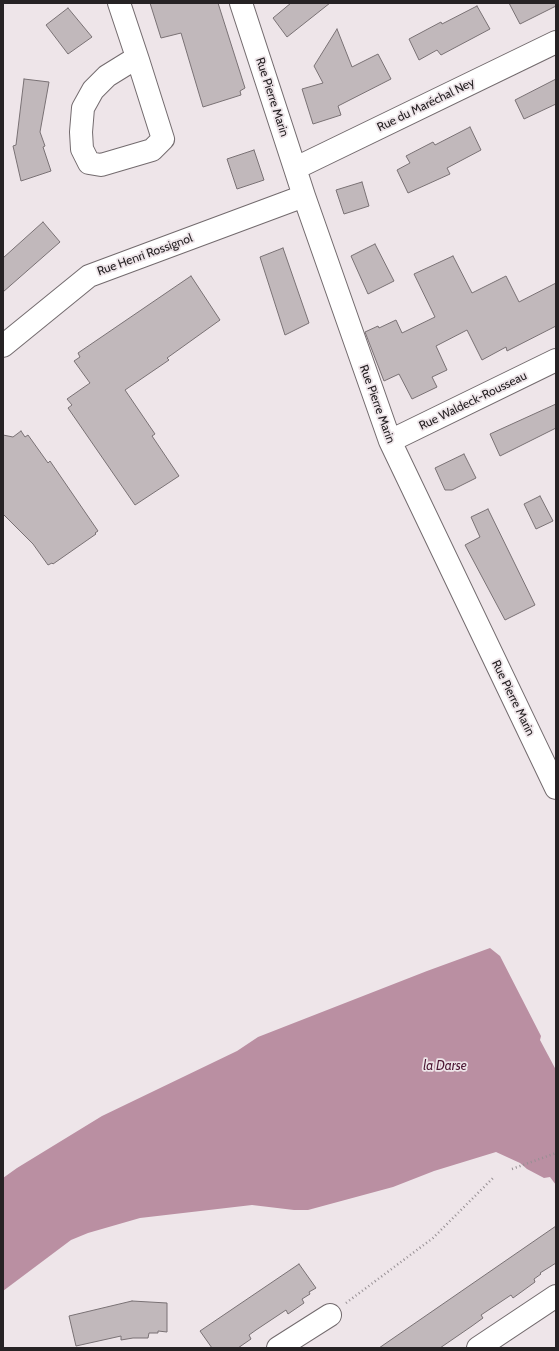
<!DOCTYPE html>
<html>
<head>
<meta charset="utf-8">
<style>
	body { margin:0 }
	#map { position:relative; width:559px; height:1351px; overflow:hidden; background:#eee5e9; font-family:Cabin,sans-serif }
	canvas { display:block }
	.frame { position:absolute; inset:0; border:4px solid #262224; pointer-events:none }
</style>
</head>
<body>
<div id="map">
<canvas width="559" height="1351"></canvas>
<div class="frame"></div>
</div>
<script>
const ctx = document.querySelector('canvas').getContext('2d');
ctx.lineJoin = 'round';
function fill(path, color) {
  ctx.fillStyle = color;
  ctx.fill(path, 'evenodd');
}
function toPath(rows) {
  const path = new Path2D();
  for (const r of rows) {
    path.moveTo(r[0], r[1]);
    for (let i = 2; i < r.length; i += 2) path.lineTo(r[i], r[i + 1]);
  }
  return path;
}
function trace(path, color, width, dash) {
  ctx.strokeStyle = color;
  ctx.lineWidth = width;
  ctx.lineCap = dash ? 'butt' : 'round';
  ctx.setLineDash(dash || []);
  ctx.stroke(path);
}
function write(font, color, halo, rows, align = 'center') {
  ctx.font = font + ' Cabin,sans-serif';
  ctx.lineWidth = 3.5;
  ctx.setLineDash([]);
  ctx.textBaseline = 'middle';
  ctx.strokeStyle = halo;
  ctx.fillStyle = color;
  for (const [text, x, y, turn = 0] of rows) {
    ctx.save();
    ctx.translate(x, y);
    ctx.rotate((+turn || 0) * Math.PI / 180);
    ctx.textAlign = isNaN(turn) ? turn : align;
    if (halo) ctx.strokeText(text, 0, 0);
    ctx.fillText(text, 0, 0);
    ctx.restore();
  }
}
fill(toPath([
	[490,948,500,956,541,1036,540,1040,556,1070,556,1185,550,1177,544,1178,527,1169,520,1163,496,1152,434,1171,393,1187,308,1210,294,1210,252,1205,140,1218,88,1233,71,1240,3,1291,3,1178,17,1168,102,1116,237,1051,258,1037,427,971]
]), '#ba8fa2');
const building = toPath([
	[150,3,218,3,245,88,240,91,241,95,203,107,181,33,161,38,150,3],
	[291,3,330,3,287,37,273,18,291,3],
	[509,3,556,3,556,6,520,24,509,3],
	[477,6,490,29,441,55,437,50,419,60,409,39,441,22,442,24,477,6],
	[68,8,92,37,68,54,46,25,68,8],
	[337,29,352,67,378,54,391,79,338,106,341,115,313,124,302,89,323,83,314,66,337,29],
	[24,79,49,82,40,132,45,146,43,147,51,171,21,181,13,146,16,145,24,79],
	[556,79,556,104,524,119,515,100,556,79],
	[470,127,481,150,447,168,450,174,408,193,397,170,410,163,406,156,433,142,435,145,470,127],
	[254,150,264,180,237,189,227,159,254,150],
	[362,182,369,206,344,214,336,190,362,182],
	[43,222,60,242,3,292,3,258,43,222],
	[375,244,394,281,368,294,351,256,375,244],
	[283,248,309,323,285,335,260,257,283,248],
	[453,256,472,293,506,276,519,302,556,283,556,326,507,351,506,347,482,360,467,330,436,346,447,370,432,377,437,387,412,399,399,374,384,381,365,332,378,326,379,328,396,320,402,333,435,317,414,274,453,256],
	[191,276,220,320,167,358,169,360,125,390,155,434,152,436,179,476,135,505,68,408,72,405,67,399,90,383,74,361,80,357,78,353,191,276],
	[556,404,556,428,500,456,490,434,556,404],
	[21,431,25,437,28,435,48,463,50,461,98,531,95,533,96,534,53,564,52,563,48,565,33,544,3,514,3,435,13,437,21,431],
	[464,454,476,478,452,490,445,490,435,468,464,454],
	[540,496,553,521,536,529,524,504,540,496],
	[488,509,535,605,505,620,465,545,480,537,471,517,488,509],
	[556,1226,556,1263,540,1273,541,1274,534,1279,535,1282,513,1298,511,1295,481,1315,483,1318,472,1326,440,1348,379,1348,556,1226],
	[299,1264,316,1288,309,1292,310,1294,302,1299,304,1303,288,1314,286,1310,256,1330,249,1335,251,1339,238,1348,212,1348,200,1331,299,1264],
	[132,1301,167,1303,167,1332,158,1331,158,1333,149,1333,148,1338,133,1338,121,1340,121,1336,76,1346,69,1316,132,1301]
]);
fill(building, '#c1b8bb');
trace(building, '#797174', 1);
const minor = toPath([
	[119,3,138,60,163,139,152,150,101,165,89,163,82,149,81,132,83,108,93,90,107,76,128,63,138,60],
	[241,3,304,196,390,441,556,788],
	[296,168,556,42],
	[3,346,89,276,304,196],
	[390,441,556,360],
	[278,1348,330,1315],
	[478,1348,556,1296]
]);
trace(minor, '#736b6e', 24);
trace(toPath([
	[512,1169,556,1153],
	[346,1303,433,1238,493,1178]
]), '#968f93', 2.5, [1, 3]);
trace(minor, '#fff', 22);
write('12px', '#262224', '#eee5e9', [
	["Rue Pierre Marin",272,97,72],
	["Rue du Maréchal Ney",426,105,-26],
	["Rue Henri Rossignol",145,255,-20],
	["Rue Waldeck-Rousseau",473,401,-26],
	["Rue Pierre Marin",377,404,70],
	["Rue Pierre Marin",513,698,64]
]);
write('italic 13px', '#4d1834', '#eee5e9', [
	["la Darse",445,1066]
]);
</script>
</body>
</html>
